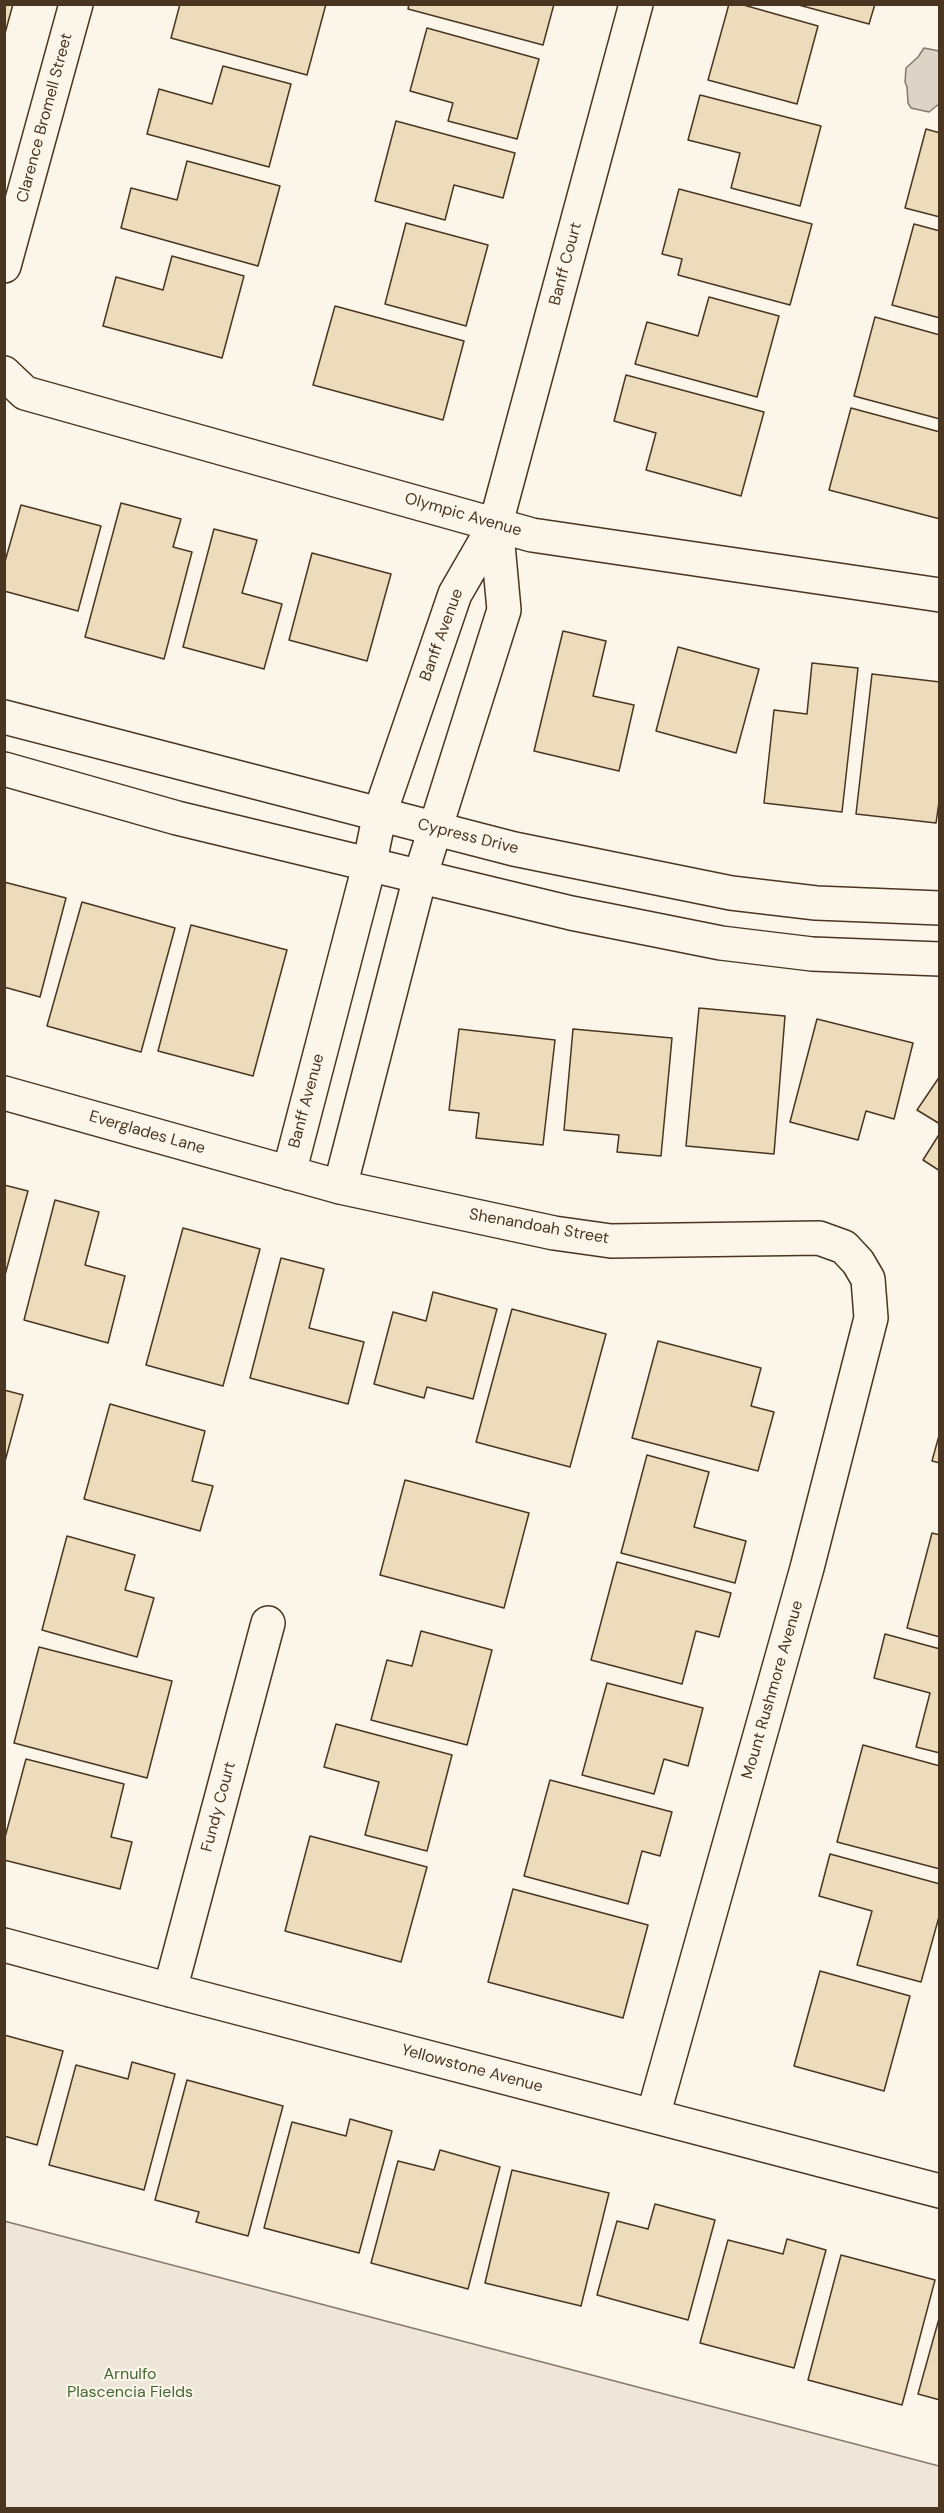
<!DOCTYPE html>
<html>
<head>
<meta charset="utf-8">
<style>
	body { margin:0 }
	#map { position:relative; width:944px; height:2513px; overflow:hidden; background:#fbf6e9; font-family:"DM Sans",sans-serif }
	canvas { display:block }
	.frame { position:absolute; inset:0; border:6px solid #4a3520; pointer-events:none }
</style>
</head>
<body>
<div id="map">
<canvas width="944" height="2513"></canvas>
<div class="frame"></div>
</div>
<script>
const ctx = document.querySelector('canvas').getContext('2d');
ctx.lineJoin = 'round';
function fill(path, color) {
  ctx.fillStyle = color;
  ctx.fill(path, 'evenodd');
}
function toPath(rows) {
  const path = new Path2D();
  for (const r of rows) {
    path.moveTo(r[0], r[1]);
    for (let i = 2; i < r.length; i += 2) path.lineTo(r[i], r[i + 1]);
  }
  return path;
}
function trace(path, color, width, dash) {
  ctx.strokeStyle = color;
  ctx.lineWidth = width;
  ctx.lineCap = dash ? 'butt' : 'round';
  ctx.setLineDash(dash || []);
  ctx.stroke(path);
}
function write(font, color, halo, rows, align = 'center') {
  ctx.font = font + ' "DM Sans",sans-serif';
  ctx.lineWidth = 4.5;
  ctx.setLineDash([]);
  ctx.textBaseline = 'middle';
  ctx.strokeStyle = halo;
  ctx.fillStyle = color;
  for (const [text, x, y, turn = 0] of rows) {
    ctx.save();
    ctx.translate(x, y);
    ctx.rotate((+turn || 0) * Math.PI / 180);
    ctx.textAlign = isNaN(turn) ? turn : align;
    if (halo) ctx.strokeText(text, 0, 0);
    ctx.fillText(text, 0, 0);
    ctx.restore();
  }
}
const green = toPath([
	[4,2221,939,2466,939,2508,5,2508,4,2221]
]);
fill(green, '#ede6d9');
trace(green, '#887966', 1.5);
const water = toPath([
	[924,48,939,51,939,104,929,112,911,108,908,103,907,87,905,82,906,68,918,57,924,48]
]);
fill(water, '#dcd4c6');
trace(water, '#887966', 1.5);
const building = toPath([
	[4,4,13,4,4,37,4,4],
	[180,4,326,4,307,75,171,38,180,4],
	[409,4,554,4,543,45,408,9,409,4],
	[729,4,740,4,818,26,797,104,708,80,729,4],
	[795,4,875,4,869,24,795,4],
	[427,28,539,59,517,139,448,121,453,103,410,91,427,28],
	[223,66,291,84,269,167,147,134,159,89,212,104,223,66],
	[700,95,821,126,800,206,731,188,740,153,688,140,700,95],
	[396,121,515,153,503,198,454,185,445,220,375,201,396,121],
	[926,129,940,133,940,217,905,208,926,129],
	[187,161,280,186,258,266,121,228,131,188,177,200,187,161],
	[679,189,812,224,790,305,678,275,682,259,662,254,679,189],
	[406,223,488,245,466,326,385,304,406,223],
	[914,224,940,231,940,318,892,305,914,224],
	[172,256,244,276,222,358,103,326,116,277,163,290,172,256],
	[709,297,779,316,757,397,635,364,647,322,698,336,709,297],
	[335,306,464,341,443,420,313,385,335,306],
	[875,317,940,335,940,419,854,396,875,317],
	[626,375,764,412,741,496,646,470,656,433,614,421,626,375],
	[851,408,940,432,940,519,829,490,851,408],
	[121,503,181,519,173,547,192,552,164,659,85,637,121,503],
	[21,505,101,526,78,611,4,591,4,565,21,505],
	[214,529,257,540,242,593,282,604,264,669,183,647,214,529],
	[312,553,391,574,367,661,289,640,312,553],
	[563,631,606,641,593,696,634,705,619,771,534,751,563,631],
	[678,647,759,669,736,753,656,731,678,647],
	[812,663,858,668,842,812,764,803,774,710,807,714,812,663],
	[872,674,940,682,940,795,936,823,856,814,872,674],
	[4,882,66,898,40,997,4,987,4,882],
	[82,902,175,928,141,1052,47,1026,82,902],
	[191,925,287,950,253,1076,158,1051,191,925],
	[699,1008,785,1016,774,1154,686,1146,699,1008],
	[817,1019,913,1043,894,1119,866,1111,858,1140,790,1122,817,1019],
	[459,1029,555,1040,543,1145,476,1138,479,1113,449,1110,459,1029],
	[573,1029,672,1038,661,1156,617,1152,619,1135,564,1130,573,1029],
	[940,1076,940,1124,917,1110,940,1076],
	[940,1133,940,1171,923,1160,940,1133],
	[4,1185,28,1191,5,1275,4,1275,4,1185],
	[55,1200,99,1212,85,1265,125,1276,108,1343,24,1320,55,1200],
	[183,1228,260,1249,223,1386,146,1365,183,1228],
	[281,1258,324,1269,309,1328,364,1342,348,1404,250,1378,281,1258],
	[433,1292,497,1309,473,1399,427,1387,424,1398,374,1384,393,1312,426,1321,433,1292],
	[512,1309,606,1334,570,1467,476,1442,512,1309],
	[658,1341,761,1368,751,1406,774,1412,758,1471,632,1438,658,1341],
	[4,1390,23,1395,4,1465,4,1390],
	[110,1404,205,1431,192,1481,213,1486,200,1531,84,1499,110,1404],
	[940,1432,940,1463,932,1461,940,1432],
	[647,1455,709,1472,694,1527,746,1541,735,1583,621,1553,647,1455],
	[405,1480,529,1513,504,1608,380,1575,405,1480],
	[932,1533,940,1535,940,1637,907,1628,932,1533],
	[67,1536,135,1555,125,1590,154,1598,137,1657,42,1630,67,1536],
	[617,1562,731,1593,719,1637,696,1631,682,1684,591,1660,617,1562],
	[421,1631,492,1650,467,1745,371,1720,387,1660,412,1666,421,1631],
	[885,1634,940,1649,940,1753,916,1747,930,1693,874,1678,885,1634],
	[39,1647,172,1681,147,1778,14,1743,39,1647],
	[607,1683,703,1708,688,1766,664,1759,654,1794,582,1775,607,1683],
	[336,1724,452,1755,427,1851,365,1835,379,1782,324,1767,336,1724],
	[863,1745,940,1766,940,1869,837,1842,863,1745],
	[26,1759,124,1784,111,1837,132,1842,120,1889,4,1860,4,1841,26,1759],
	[550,1780,672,1812,660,1856,642,1851,628,1904,524,1876,550,1780],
	[310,1836,427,1867,401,1962,285,1931,310,1836],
	[830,1854,940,1884,940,1913,921,1982,857,1965,872,1911,819,1896,830,1854],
	[513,1889,648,1925,623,2018,488,1982,513,1889],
	[820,1971,910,1996,884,2091,794,2066,820,1971],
	[4,2035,63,2051,37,2145,4,2136,4,2035],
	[132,2062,175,2074,144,2190,49,2165,76,2065,128,2079,132,2062],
	[187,2080,283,2106,248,2236,196,2222,199,2212,155,2200,187,2080],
	[350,2119,392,2131,359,2253,264,2228,292,2122,346,2136,350,2119],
	[440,2150,500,2167,468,2289,371,2263,398,2161,434,2170,440,2150],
	[512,2170,609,2193,581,2306,485,2283,512,2170],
	[655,2204,715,2220,688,2320,597,2295,617,2221,648,2229,655,2204],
	[787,2239,826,2250,794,2368,700,2343,728,2240,783,2254,787,2239],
	[841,2255,935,2280,902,2405,808,2380,841,2255],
	[940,2315,940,2400,918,2394,940,2315]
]);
fill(building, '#ecdcbc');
trace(building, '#4a3520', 1.5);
const minor = toPath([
	[4,266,76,4],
	[4,373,25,393,532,535,940,595],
	[4,1093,340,1187,554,1233,611,1241,819,1238,844,1247,858,1262,868,1279,871,1318,807,1568,653,2116],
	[289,1173,369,866,380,813,455,594,496,523,636,4],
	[340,1187,420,877,504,610,496,523],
	[4,1945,170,1990,940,2191],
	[170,1990,268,1623]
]);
const tertiary = toPath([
	[4,717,514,849,731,893,816,903,940,908],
	[4,769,177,818,571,913,721,943,812,954,940,959]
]);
trace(minor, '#4a3520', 36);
trace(tertiary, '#4a3520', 36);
trace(minor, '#fbf6e9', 33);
trace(tertiary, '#fbf6e9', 33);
write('16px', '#4a3520', '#fbf6e9', [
	["Clarence Bromell Street",45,118,-75],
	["Banff Court",566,264,-75],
	["Olympic Avenue",463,515,16],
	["Banff Avenue",442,635,-70],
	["Cypress Drive",468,837,14],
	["Banff Avenue",307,1101,-75],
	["Everglades Lane",147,1133,16],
	["Shenandoah Street",539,1227,10],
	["Mount Rushmore Avenue",773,1690,-74],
	["Fundy Court",219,1807,-75],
	["Yellowstone Avenue",472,2069,15]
]);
write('16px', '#436837', '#fbf6e9', [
	["Arnulfo",130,2375],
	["Plascencia Fields",130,2393]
]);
</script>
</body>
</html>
